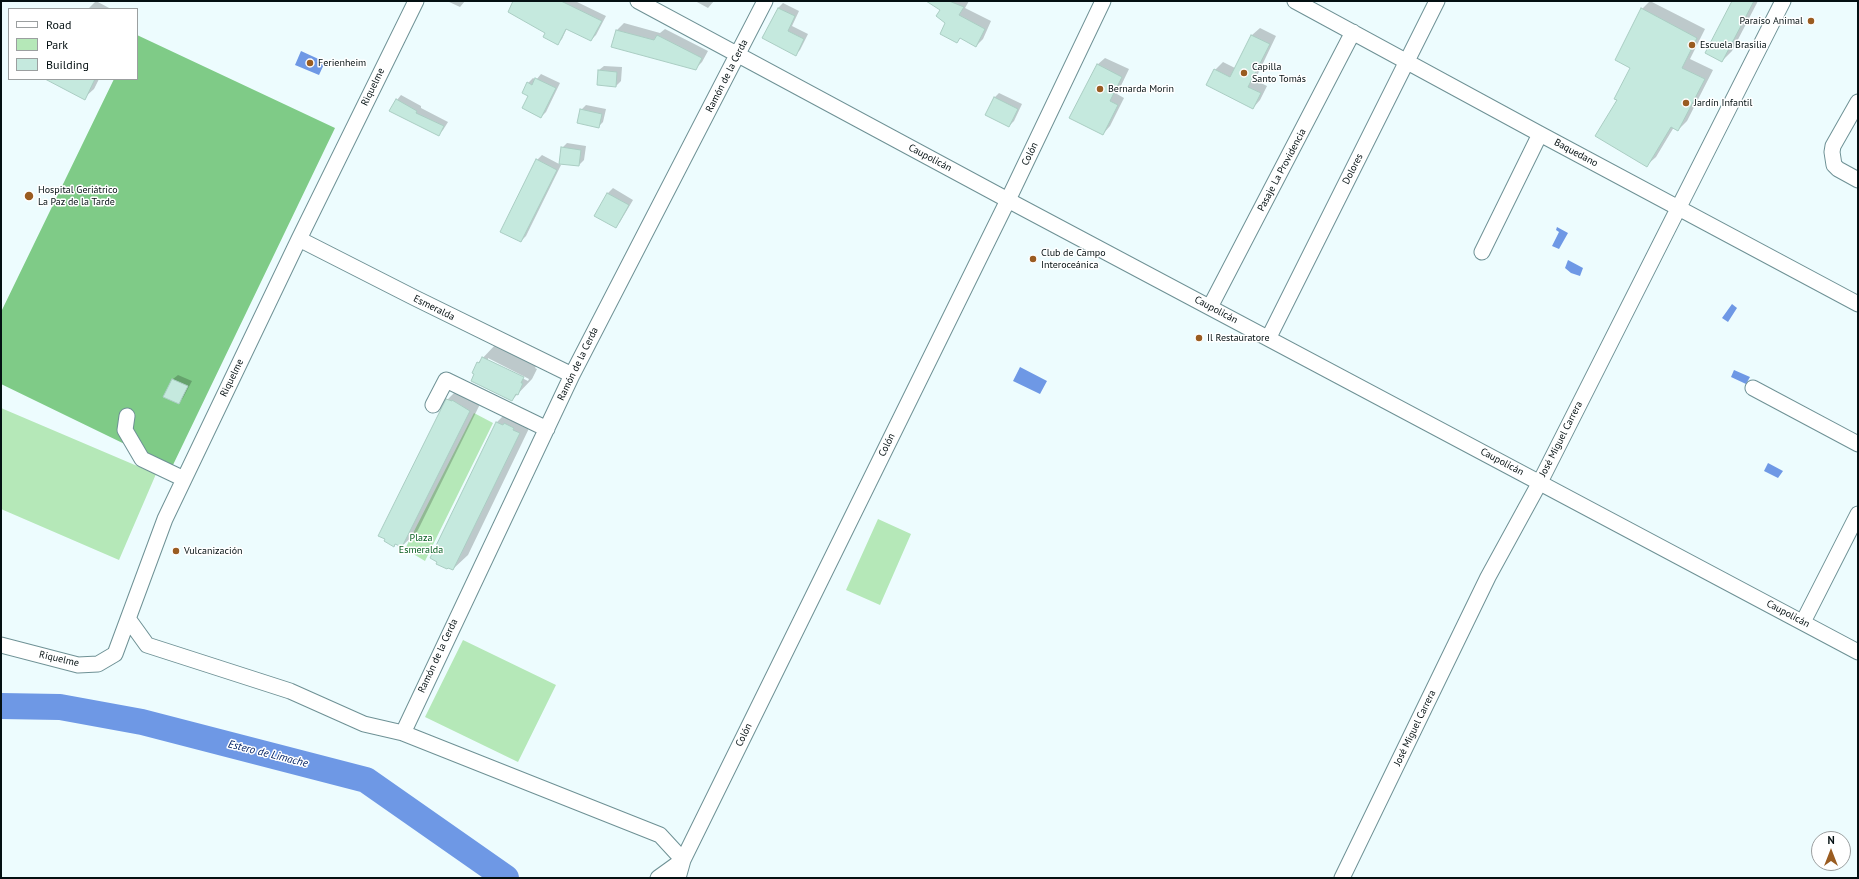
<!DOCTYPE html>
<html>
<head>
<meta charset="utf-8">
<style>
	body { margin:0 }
	#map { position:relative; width:1859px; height:879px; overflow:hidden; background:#edfcfe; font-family:"PT Sans",sans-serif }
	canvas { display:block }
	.frame { position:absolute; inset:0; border:2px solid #041012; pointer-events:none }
	.legend { position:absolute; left:8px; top:8px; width:130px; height:72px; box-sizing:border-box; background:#fff; border:1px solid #9b9fa0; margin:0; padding:5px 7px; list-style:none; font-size:12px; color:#041012 }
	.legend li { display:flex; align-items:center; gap:8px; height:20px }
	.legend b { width:20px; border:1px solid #9b9fa0 }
	.north { position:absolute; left:1811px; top:831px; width:40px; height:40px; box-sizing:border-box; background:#fff; border:1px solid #9b9fa0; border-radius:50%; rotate:0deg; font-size:11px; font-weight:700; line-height:16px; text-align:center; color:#041012 }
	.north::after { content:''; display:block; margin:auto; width:14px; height:18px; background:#9a5c21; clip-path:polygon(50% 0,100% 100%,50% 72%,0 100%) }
</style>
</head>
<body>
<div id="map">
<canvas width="1859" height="879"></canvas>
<div class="frame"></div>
<ul class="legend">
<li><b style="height:5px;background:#fff"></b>Road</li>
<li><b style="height:11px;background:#b5e8b8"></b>Park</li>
<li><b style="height:11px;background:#c5e9de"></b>Building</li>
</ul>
<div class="north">N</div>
</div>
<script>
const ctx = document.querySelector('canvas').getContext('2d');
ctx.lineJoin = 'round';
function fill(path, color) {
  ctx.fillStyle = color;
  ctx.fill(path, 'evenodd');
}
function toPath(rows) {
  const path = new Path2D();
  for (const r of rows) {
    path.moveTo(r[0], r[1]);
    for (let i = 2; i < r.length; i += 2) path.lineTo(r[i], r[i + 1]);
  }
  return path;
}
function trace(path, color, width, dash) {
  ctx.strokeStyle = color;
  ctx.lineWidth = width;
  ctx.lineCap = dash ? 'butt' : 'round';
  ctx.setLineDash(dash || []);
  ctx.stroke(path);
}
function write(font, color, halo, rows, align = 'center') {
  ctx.font = font + ' "PT Sans",sans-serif';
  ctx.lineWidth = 3;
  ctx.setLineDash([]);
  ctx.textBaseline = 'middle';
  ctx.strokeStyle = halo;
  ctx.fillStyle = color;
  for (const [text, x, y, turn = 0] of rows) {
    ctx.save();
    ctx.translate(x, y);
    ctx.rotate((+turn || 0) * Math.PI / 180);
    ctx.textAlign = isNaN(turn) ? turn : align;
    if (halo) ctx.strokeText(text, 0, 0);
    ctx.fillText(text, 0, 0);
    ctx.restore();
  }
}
fill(toPath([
	[1,408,156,474,119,560,1,509],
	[474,413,493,423,425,561,405,549],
	[878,519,911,534,880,605,846,590],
	[463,640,556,685,518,762,425,717]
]), '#b5e8b8');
fill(toPath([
	[137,35,335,128,172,467,1,384,1,312,114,79,137,79]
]), '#7fcb87');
fill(toPath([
	[301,51,325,62,319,75,295,65],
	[1557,227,1568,233,1559,249,1552,246,1559,232,1556,230],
	[1568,260,1583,268,1580,276,1571,273,1565,268],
	[1732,304,1737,308,1728,322,1722,318],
	[1020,367,1047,381,1040,394,1013,381],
	[1734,370,1750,377,1746,384,1731,377],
	[1768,463,1783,471,1778,478,1764,471]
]), '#6e98e5');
fill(toPath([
	[96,1,111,9,88,9],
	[447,1,465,1,460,7],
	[514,1,575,1,606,16,596,35,591,40,567,28,562,39,558,43],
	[695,1,714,1,708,8],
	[941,1,969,1,965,8,991,21,983,39,976,46,961,37,956,42,941,10],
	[1650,1,1705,29,1690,59,1713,70,1687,121,1678,130,1674,127,1656,157,1647,165,1618,99,1632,68,1642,9],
	[1733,1,1758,1,1732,51,1722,61],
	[783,3,799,11,792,26,808,34,800,50,796,54,763,38,778,8],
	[624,23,660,33,665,29,708,51,702,62,695,69,613,46,617,30],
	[1260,28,1276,36,1255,80,1267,86,1260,100,1253,108,1207,85,1215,70,1223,62,1235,68,1252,35],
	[1105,58,1129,69,1117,94,1124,98,1110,126,1103,134,1097,65],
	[604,66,622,67,621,81,616,86,599,70],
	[541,74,560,83,546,112,541,117,529,95,528,83,533,78,536,80],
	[50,79,99,79,94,89,84,98],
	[999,93,1022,104,1014,121,1009,126,994,98],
	[401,95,421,106,421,108,448,122,443,130,438,135,397,100],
	[586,105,606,109,603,122,598,127,581,110],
	[567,143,586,146,584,160,579,165,562,148],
	[542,155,561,165,526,236,521,241,537,160],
	[613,188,633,200,620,222,616,227,595,216,608,193],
	[497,343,538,363,535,368,537,369,532,379,512,400,475,373,478,363],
	[488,358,529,379,528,381,488,361],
	[178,375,192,381,183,398,179,403,173,379],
	[462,385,484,396,417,532,402,546,396,543,394,545,447,400],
	[511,408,534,418,468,555,453,569,431,558,497,422]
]), '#0003');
trace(toPath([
	[1,706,60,707,142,722,366,780,506,878]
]), '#6e98e5', 26);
const building = toPath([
	[513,1,561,1,602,21,591,41,566,29,558,45,543,37,545,33,508,12,513,1],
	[926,1,949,1,964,7,959,15,985,29,976,47,960,38,957,43,940,34,945,23,936,16,940,10,926,1],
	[1732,1,1754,1,1722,62,1705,53,1732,1],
	[778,8,795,16,788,31,804,39,796,56,762,38,778,8],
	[1641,8,1697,38,1682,68,1705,79,1678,131,1671,127,1647,167,1595,136,1617,100,1614,99,1630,68,1615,60,1641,8],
	[616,30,654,40,657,35,702,58,696,70,611,47,616,30],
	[1251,35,1270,44,1248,87,1261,93,1253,109,1206,85,1214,69,1230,77,1251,35],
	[1097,64,1122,77,1110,101,1118,105,1103,135,1069,118,1097,64],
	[598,70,617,72,616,87,597,85,598,70],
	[535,78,556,88,541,118,522,108,528,96,522,93,527,82,532,85,535,78],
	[45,79,95,79,85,100,45,79],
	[994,97,1018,109,1009,127,985,115,994,97],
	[396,99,417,111,416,113,444,126,439,136,389,111,396,99],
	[580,109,602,114,599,128,577,123,580,109],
	[561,147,581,150,579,166,559,164,561,147],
	[536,159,557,170,521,242,500,232,536,159],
	[607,193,629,205,616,228,594,216,607,193],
	[482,357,524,377,521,383,523,383,518,395,516,394,512,401,471,381,474,374,472,373,477,362,479,363,482,357],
	[172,379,188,386,179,404,163,397,172,379],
	[446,399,452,401,452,400,470,411,402,547,395,544,394,547,384,541,385,539,378,536,446,399],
	[496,422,503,425,504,423,514,428,513,430,520,433,453,570,448,568,447,569,436,564,437,562,430,558,496,422]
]);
fill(building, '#c5e9de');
trace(building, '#aacdc3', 1);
const minor = toPath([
	[638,1,1019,206,1858,652],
	[1295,1,1540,134,1858,304],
	[1858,102,1833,146,1832,152,1834,165,1838,169,1858,180],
	[299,239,415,298,572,375],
	[1482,252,1540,134],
	[1210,307,1353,32],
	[1269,337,1437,1],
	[1753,388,1858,444],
	[433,405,446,380,547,429],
	[127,416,125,430,142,459,184,479],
	[129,620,147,645,290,691,364,724,403,733,660,835,683,860,678,878],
	[1803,622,1858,514],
	[1,645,78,665,98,664,115,654,165,519,299,239,416,1],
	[403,733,572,375,765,1],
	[658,878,683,860,1008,200,1103,1],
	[1342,878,1488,577,1540,482,1783,1]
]);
trace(minor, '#6e9195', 17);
trace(minor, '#fff', 15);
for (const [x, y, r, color] of [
	[1811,21,4,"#9a5c21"],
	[1692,45,4,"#9a5c21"],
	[310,63,4,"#9a5c21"],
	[1244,73,4,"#9a5c21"],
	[1100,89,4,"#9a5c21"],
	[1686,103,4,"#9a5c21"],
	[29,196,5,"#9a5c21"],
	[1033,259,4,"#9a5c21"],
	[1199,338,4,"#9a5c21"],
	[176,551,4,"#9a5c21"]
]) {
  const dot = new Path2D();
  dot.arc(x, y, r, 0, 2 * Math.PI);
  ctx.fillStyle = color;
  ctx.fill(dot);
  trace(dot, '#fff', 1.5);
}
write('10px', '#041012', '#fff', [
	["Paraíso Animal",1803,21,"right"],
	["Escuela Brasilia",1700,45],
	["Ferienheim",318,63],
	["Capilla",1252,67],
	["Santo Tomás",1252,79],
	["Bernarda Morin",1108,89],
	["Jardín Infantil",1694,103],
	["Hospital Geriátrico",38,190],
	["La Paz de la Tarde",38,202],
	["Club de Campo",1041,253],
	["Interoceánica",1041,265],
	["Il Restauratore",1207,338],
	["Vulcanización",184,551]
], 'left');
write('10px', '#041012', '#fff', [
	["Ramón de la Cerda",727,76,-63],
	["Riquelme",373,87,-64],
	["Baquedano",1576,153,28],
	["Colón",1030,154,-64],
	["Caupolicán",930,158,28],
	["Dolores",1353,169,-63],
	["Pasaje La Providencia",1282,170,-62],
	["Esmeralda",434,308,26],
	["Caupolicán",1216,310,28],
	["Ramón de la Cerda",578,364,-64],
	["Riquelme",232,378,-64],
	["José Miguel Carrera",1561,439,-63],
	["Colón",887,445,-64],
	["Caupolicán",1502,462,28],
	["Caupolicán",1788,614,28],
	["Ramón de la Cerda",438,656,-65],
	["Riquelme",59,659,13],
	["José Miguel Carrera",1415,728,-64],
	["Colón",744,735,-64]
]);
write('10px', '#075e20', '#fff', [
	["Plaza",421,538],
	["Esmeralda",421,550]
]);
write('italic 11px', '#032265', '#fff', [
	["Estero de Limache",268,754,14]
]);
</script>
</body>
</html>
